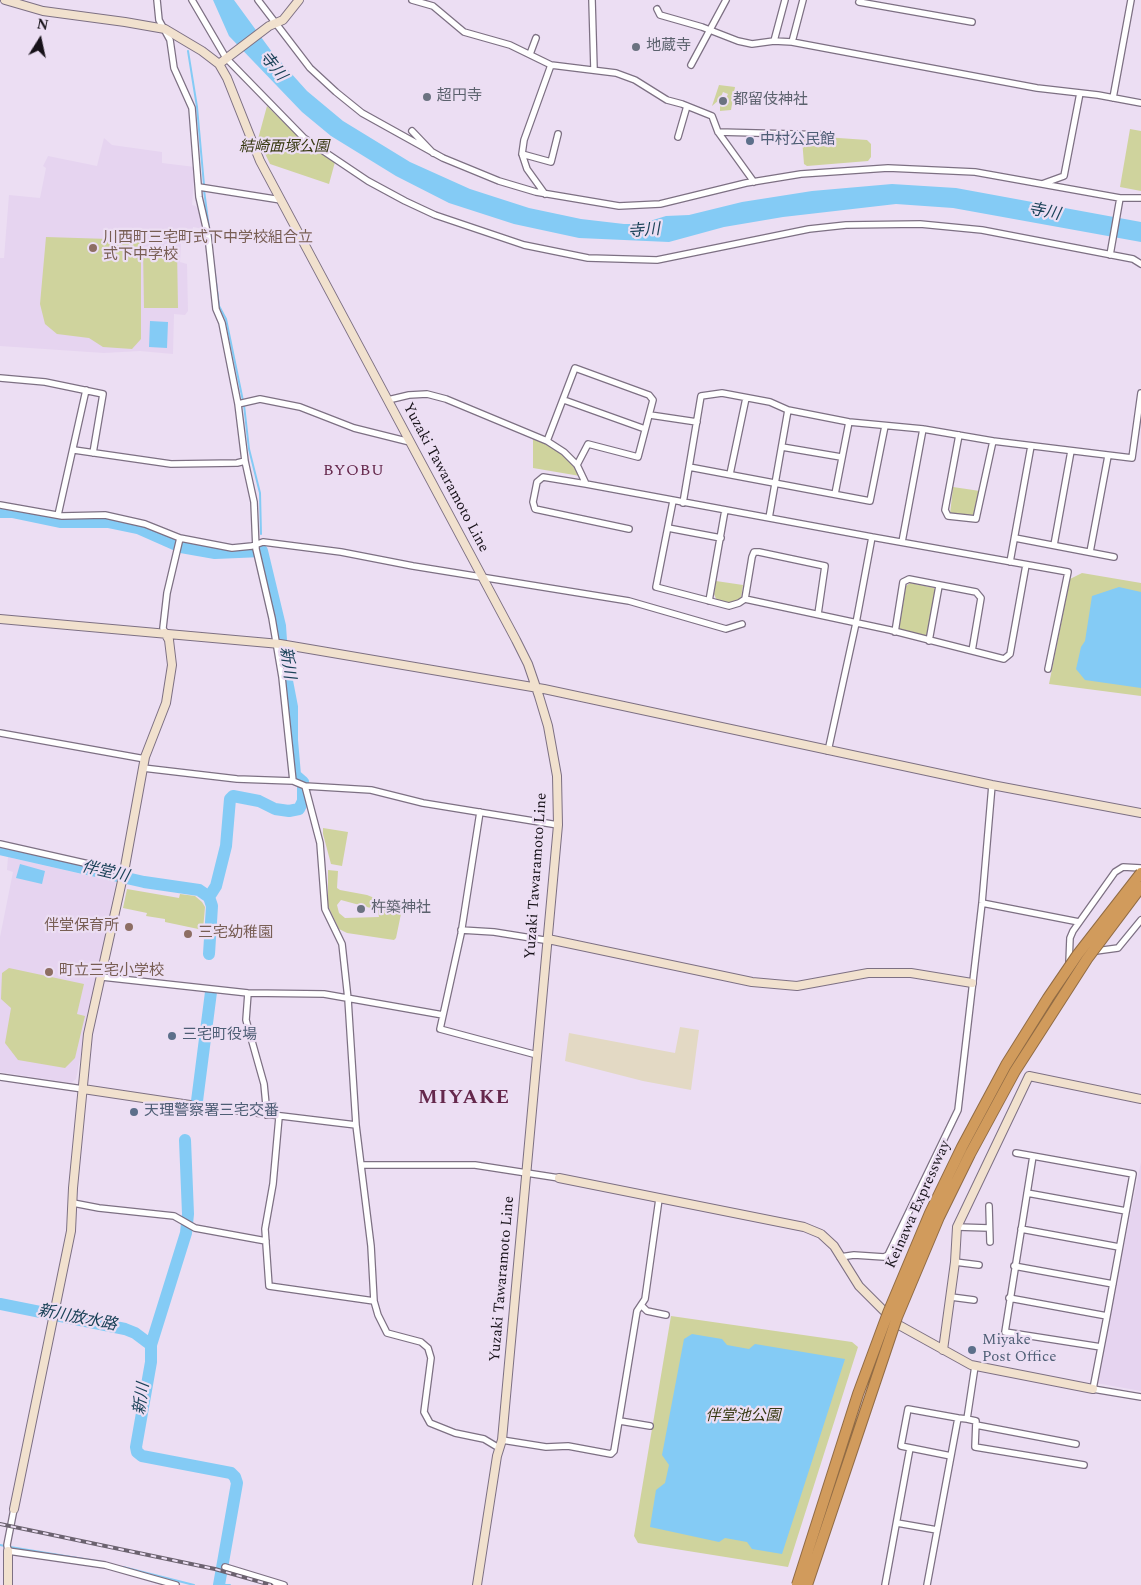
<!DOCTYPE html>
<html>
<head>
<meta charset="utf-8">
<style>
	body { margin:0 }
	#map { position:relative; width:1141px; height:1585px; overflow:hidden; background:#ecdef3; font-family:Spectral,serif }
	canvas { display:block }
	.north { position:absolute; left:15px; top:15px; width:50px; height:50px; -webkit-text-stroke:4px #ecdef3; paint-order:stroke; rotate:10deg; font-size:14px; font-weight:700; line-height:20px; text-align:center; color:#171219 }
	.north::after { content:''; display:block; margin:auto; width:18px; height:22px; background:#171219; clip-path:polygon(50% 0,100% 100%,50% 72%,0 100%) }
</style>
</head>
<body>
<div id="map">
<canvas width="1141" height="1585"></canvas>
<div class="north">N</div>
</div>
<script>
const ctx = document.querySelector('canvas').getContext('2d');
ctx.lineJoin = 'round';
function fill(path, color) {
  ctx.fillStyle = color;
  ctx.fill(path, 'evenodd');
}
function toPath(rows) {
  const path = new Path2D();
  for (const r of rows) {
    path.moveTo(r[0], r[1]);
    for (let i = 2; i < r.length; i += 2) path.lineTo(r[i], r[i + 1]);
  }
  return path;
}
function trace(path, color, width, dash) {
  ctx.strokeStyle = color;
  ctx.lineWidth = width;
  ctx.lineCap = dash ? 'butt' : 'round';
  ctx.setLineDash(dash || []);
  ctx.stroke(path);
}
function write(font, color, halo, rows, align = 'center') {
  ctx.font = font + ' Spectral,"Noto Sans JP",serif';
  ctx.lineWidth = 4.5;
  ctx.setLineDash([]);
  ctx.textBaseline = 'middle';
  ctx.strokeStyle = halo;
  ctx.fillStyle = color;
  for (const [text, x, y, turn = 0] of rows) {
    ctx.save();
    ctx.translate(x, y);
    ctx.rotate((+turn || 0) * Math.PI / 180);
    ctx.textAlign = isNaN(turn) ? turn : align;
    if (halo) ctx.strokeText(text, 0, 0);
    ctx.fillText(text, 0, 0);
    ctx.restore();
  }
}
fill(toPath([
	[680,1027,699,1030,691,1090,643,1081,565,1061,569,1033,675,1053]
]), '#e3d9c4');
fill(toPath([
	[104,138,112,145,162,152,162,163,195,167,192,205,196,206,199,210,203,229,193,227,191,244,181,243,180,262,187,264,188,311,185,315,174,314,173,354,140,351,104,353,0,346,0,258,4,258,9,195,40,198,46,168,43,166,48,156,97,166],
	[8,857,116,882,76,1079,71,1083,0,1072,0,937,13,872,7,870],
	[1141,1162,1141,1391,1096,1383]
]), '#e6d4f0');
fill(toPath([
	[719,85,735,87,731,110,720,111,720,106,725,101,728,94,723,92,720,99,712,106],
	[267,106,305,143,335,162,329,184,270,164,258,139],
	[1130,129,1141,131,1141,191,1120,187],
	[796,135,867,140,871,144,871,157,868,161,807,166,804,164,802,139],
	[46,237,141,240,141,339,132,349,103,347,89,338,57,334,45,324,40,304],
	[143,249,177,249,178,308,144,308],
	[533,439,548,445,568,459,580,476,533,468],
	[953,487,980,491,975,514,971,517,950,514],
	[1082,573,1141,583,1141,696,1049,684,1070,579],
	[716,581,743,585,741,598,729,604,717,601,714,594],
	[910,583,934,588,936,591,927,638,900,631,899,629,906,586],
	[323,828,348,832,342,866,331,864,323,834],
	[328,870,338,871,337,888,340,890,367,895,402,909,396,938,394,940,347,933,339,929,328,906],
	[341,900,378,910,379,917,345,918,339,913,337,905],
	[127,889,179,898,180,894,195,896,202,902,205,907,203,930,165,922,165,919,146,916,147,913,123,908],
	[9,968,84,984,77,1014,85,1016,75,1058,65,1068,18,1060,5,1043,11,1008,1,999,2,973],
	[671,1316,852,1342,858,1347,788,1567,638,1543,634,1536]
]), '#cfd39d');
fill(toPath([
	[213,0,234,0,272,52,307,91,343,121,410,162,470,189,529,208,581,219,624,224,640,224,666,216,689,215,742,202,812,191,892,184,956,188,1141,222,1141,242,953,208,896,204,783,217,724,227,669,242,579,238,514,224,449,203,396,176,331,136,302,112,229,36],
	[150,321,168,322,167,348,149,347],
	[1119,587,1141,592,1141,688,1085,680,1076,669,1081,647,1085,641,1092,596],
	[20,864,45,871,42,884,16,878],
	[692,1334,722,1339,727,1345,749,1349,755,1344,845,1359,782,1554,752,1549,747,1542,725,1538,719,1542,650,1527,656,1490,665,1483,669,1465,662,1455,684,1339]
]), '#84cbf5');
trace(toPath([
	[188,51,197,107,204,185],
	[204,190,219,306,226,319,243,401],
	[244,405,249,449,260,493,261,534],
	[262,551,262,548],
	[0,1545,5,1546],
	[10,1547,102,1562],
	[123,1567,194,1585],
	[225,1585,230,1585]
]), '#84cbf5', 2);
trace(toPath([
	[0,512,12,512,60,522,109,522,138,528,181,547,215,553,262,551,280,626,282,655,292,707,292,740,295,775,303,782,303,801,299,809,289,811,275,809,259,801,233,796,230,799,226,846,216,886,209,897],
	[0,849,144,882,199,890,209,897],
	[209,954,212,906,209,897],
	[197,1101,211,992],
	[185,1140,188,1214,186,1233,151,1345,151,1362,136,1447,137,1452,142,1456,231,1473,235,1477,237,1483,219,1585],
	[0,1304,125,1329,135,1333,151,1345]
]), '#84cbf5', 12);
const street = toPath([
	[157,0,159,20,170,40,174,68,192,108,199,197,208,236,216,309,222,323,238,404,245,461,254,502,256,549,272,618,282,677,293,781],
	[192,0,226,58,304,138,368,181,405,201,435,215,524,245,588,258,657,260,809,229,846,225,920,224,982,230,1133,259,1141,264],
	[258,0,310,68,336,92,362,113,443,158,499,181,536,192,619,206,660,204,746,183,801,174,888,168,975,172,1120,198,1141,198],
	[412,0,433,6,464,32,510,45,551,65,616,73,635,80,667,100,682,104,712,116,718,132,754,182],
	[592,0,594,69],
	[860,0,859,2,972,22],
	[657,9,660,15,702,27,738,41,752,44,774,41,792,42,1037,88,1098,95,1141,103],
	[774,41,785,0],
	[792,42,803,0],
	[530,54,536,38],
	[691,65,726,0],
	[1113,98,1131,0],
	[412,131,433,153],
	[718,132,831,135],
	[678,137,687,106],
	[522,154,551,162,558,134],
	[1042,184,1064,176,1080,93],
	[199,187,281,200],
	[545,194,527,169,522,154,524,140,551,65],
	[1110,255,1120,198],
	[0,378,45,382,103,394,93,453],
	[388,400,409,395,427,394,446,399,547,441,564,452,577,465,586,484,872,537,856,623,828,751],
	[564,400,645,429],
	[238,404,260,399,300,407,354,428,410,442],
	[650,415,697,422],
	[959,435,945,510,948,516,976,519,993,441],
	[547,441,575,368,649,395,653,400,638,457,588,444,577,465],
	[782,447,841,457],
	[74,450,171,464,237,463,245,461],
	[689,467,870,501,885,426],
	[730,474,746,398],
	[586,484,543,477,537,482,533,502,535,509,629,529],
	[835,494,849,422],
	[673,501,656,587,729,606,739,603,745,599,752,557,754,552,759,552,825,566,818,614],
	[683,503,701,396,722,393,770,402,788,410,849,422,923,429,993,441,1132,458,1141,393],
	[0,505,62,516,105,515,145,524,180,538,232,548,252,546,263,542,341,552,413,566,629,601,726,629,742,624],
	[58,515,86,390],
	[769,518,788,410],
	[668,528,721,538],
	[872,537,1068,572,1048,669],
	[1015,538,1114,557],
	[902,542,923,429],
	[1054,545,1071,451],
	[1090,552,1108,456],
	[1010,562,1031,446],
	[745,599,890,630,1004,659,1010,654,1026,565],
	[709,601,725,510],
	[895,632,903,582,909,579,976,592,981,598,972,651],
	[165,633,163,628,167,593,180,538],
	[929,641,939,586],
	[0,733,145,759],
	[143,768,237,779,293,781,305,786,371,790,423,803,558,825],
	[305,786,320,843,325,909,342,944,348,999,356,1125,371,1246,374,1301,378,1315,387,1333,421,1342,428,1348,431,1358,424,1412,430,1423,455,1433,484,1439,499,1448],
	[480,812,461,934,440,1029,537,1055],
	[0,844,124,872],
	[982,903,1079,922],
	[461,930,494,932,544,940,548,939],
	[1096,951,1118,948,1141,920],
	[1069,963,1070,938,1073,931,1115,872,1123,867,1141,868],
	[102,977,248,993,324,994,443,1015],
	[248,993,246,1020,264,1084,267,1115],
	[0,1077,83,1089],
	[190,1105,356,1125],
	[279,1117,273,1184,265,1229,269,1286,374,1301],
	[1016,1153,1033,1156],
	[361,1165,475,1165,559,1178],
	[1027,1193,1126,1211],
	[73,1203,99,1208,174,1216,195,1228,266,1241],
	[989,1206,990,1242],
	[957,1227,989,1228],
	[1021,1229,1119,1247],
	[840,1257,854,1255,884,1257,888,1255,958,1110,982,903,992,785],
	[955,1262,979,1265],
	[1014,1266,1113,1284],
	[951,1297,974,1300],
	[1009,1298,1107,1316],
	[641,1305,647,1311,666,1315],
	[1101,1347,1005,1332,1033,1156,1133,1174,1107,1316,1093,1389,1141,1397],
	[967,1419,976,1421,975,1447,1084,1465],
	[620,1421,650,1426],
	[976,1425,1076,1444],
	[502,1440,546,1447,568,1446,611,1454,614,1451,637,1311,645,1299,659,1199],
	[951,1456,901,1446,908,1409,958,1418],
	[14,1509,7,1545,8,1551,105,1565,176,1585],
	[897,1523,937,1530],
	[225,1567,284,1585],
	[885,1585,910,1448],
	[927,1585,958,1418,967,1419,975,1366]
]);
const secondary = toPath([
	[5,0,43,11,125,22,165,29,202,51,219,64,227,78,260,161,516,640,528,664,539,696,548,726,557,776,558,825,502,1440,497,1456,477,1585],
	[219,64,269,26,283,20,299,0],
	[0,619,280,644,544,689,992,785,1141,813],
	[548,939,752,982,797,986,868,973,911,973,972,983],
	[83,1089,190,1105],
	[559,1178,804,1227,821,1234,834,1246,859,1286,897,1324,971,1365,1093,1389],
	[943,1350,955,1262,957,1227,1029,1076,1141,1099],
	[14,1509,71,1231,73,1188,88,1034,124,872,145,757,166,703,172,665,169,640,165,633],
	[8,1585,8,1551]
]);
trace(street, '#7d7083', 8);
trace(secondary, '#7d7083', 10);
trace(street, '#fff', 5.5);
trace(secondary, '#f1e1ce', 8);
const rail = toPath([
	[0,1524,215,1569,271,1585]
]);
trace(rail, '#6b626f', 4);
trace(rail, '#ecdef3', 2, [5.5]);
const highwayBridge = toPath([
	[797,1585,858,1394,888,1313,930,1213,962,1147,1006,1065,1048,998,1078,954,1141,873],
	[807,1585,897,1317,939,1217,970,1154,1015,1071,1087,959,1141,887]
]);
trace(highwayBridge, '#906b45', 12, []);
trace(highwayBridge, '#d19b5c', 10);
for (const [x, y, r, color] of [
	[636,47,5,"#6b7280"],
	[427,97,5,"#6b7280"],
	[723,101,5,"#6b7280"],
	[750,141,5,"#5c6f8a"],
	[93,248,5,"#8d6e63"],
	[361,909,5,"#6b7280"],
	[129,927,5,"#8d6e63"],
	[188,934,5,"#8d6e63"],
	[49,972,5,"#8d6e63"],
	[172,1036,5,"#5c6f8a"],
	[134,1112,5,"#5c6f8a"],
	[972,1350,5,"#5c6f8a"]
]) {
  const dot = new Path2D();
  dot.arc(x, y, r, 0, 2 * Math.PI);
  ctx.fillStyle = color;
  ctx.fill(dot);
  trace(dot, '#ecdef3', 2);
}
write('15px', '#5b616d', '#ecdef3', [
	["地蔵寺",646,47],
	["超円寺",437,97],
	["都留伎神社",733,101],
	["杵築神社",371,909]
], 'left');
write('15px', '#4e5e75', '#ecdef3', [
	["中村公民館",760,141],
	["三宅町役場",182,1036],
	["天理警察署三宅交番",144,1112],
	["Miyake",982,1341],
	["Post Office",982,1358]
], 'left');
write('italic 15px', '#383a13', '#ecdef3', [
	["結崎面塚公園",284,148],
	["伴堂池公園",743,1417]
]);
write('15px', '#785e54', '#ecdef3', [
	["川西町三宅町式下中学校組合立",103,239],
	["式下中学校",103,256],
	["伴堂保育所",119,927,"right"],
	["三宅幼稚園",198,934],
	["町立三宅小学校",59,972]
], 'left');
write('15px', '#171219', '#ecdef3', [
	["Yuzaki Tawaramoto Line",445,478,62],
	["Yuzaki Tawaramoto Line",537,876,-86],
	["Keinawa Expressway",919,1205,-66],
	["Yuzaki Tawaramoto Line",503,1279,-85]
]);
write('italic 16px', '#1a4258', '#ecdef3', [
	["寺川",272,67,51],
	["寺川",1044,213,11],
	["寺川",644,232,-4],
	["新川",286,663,82],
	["伴堂川",105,873,13],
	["新川放水路",77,1319,11],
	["新川",143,1399,-82]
]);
ctx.letterSpacing = '1px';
write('16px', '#65284c', '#ecdef3', [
	["BYOBU",354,472]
]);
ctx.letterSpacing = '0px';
ctx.letterSpacing = '1px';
write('bold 20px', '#65284c', '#ecdef3', [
	["MIYAKE",464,1099]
]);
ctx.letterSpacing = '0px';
</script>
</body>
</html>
